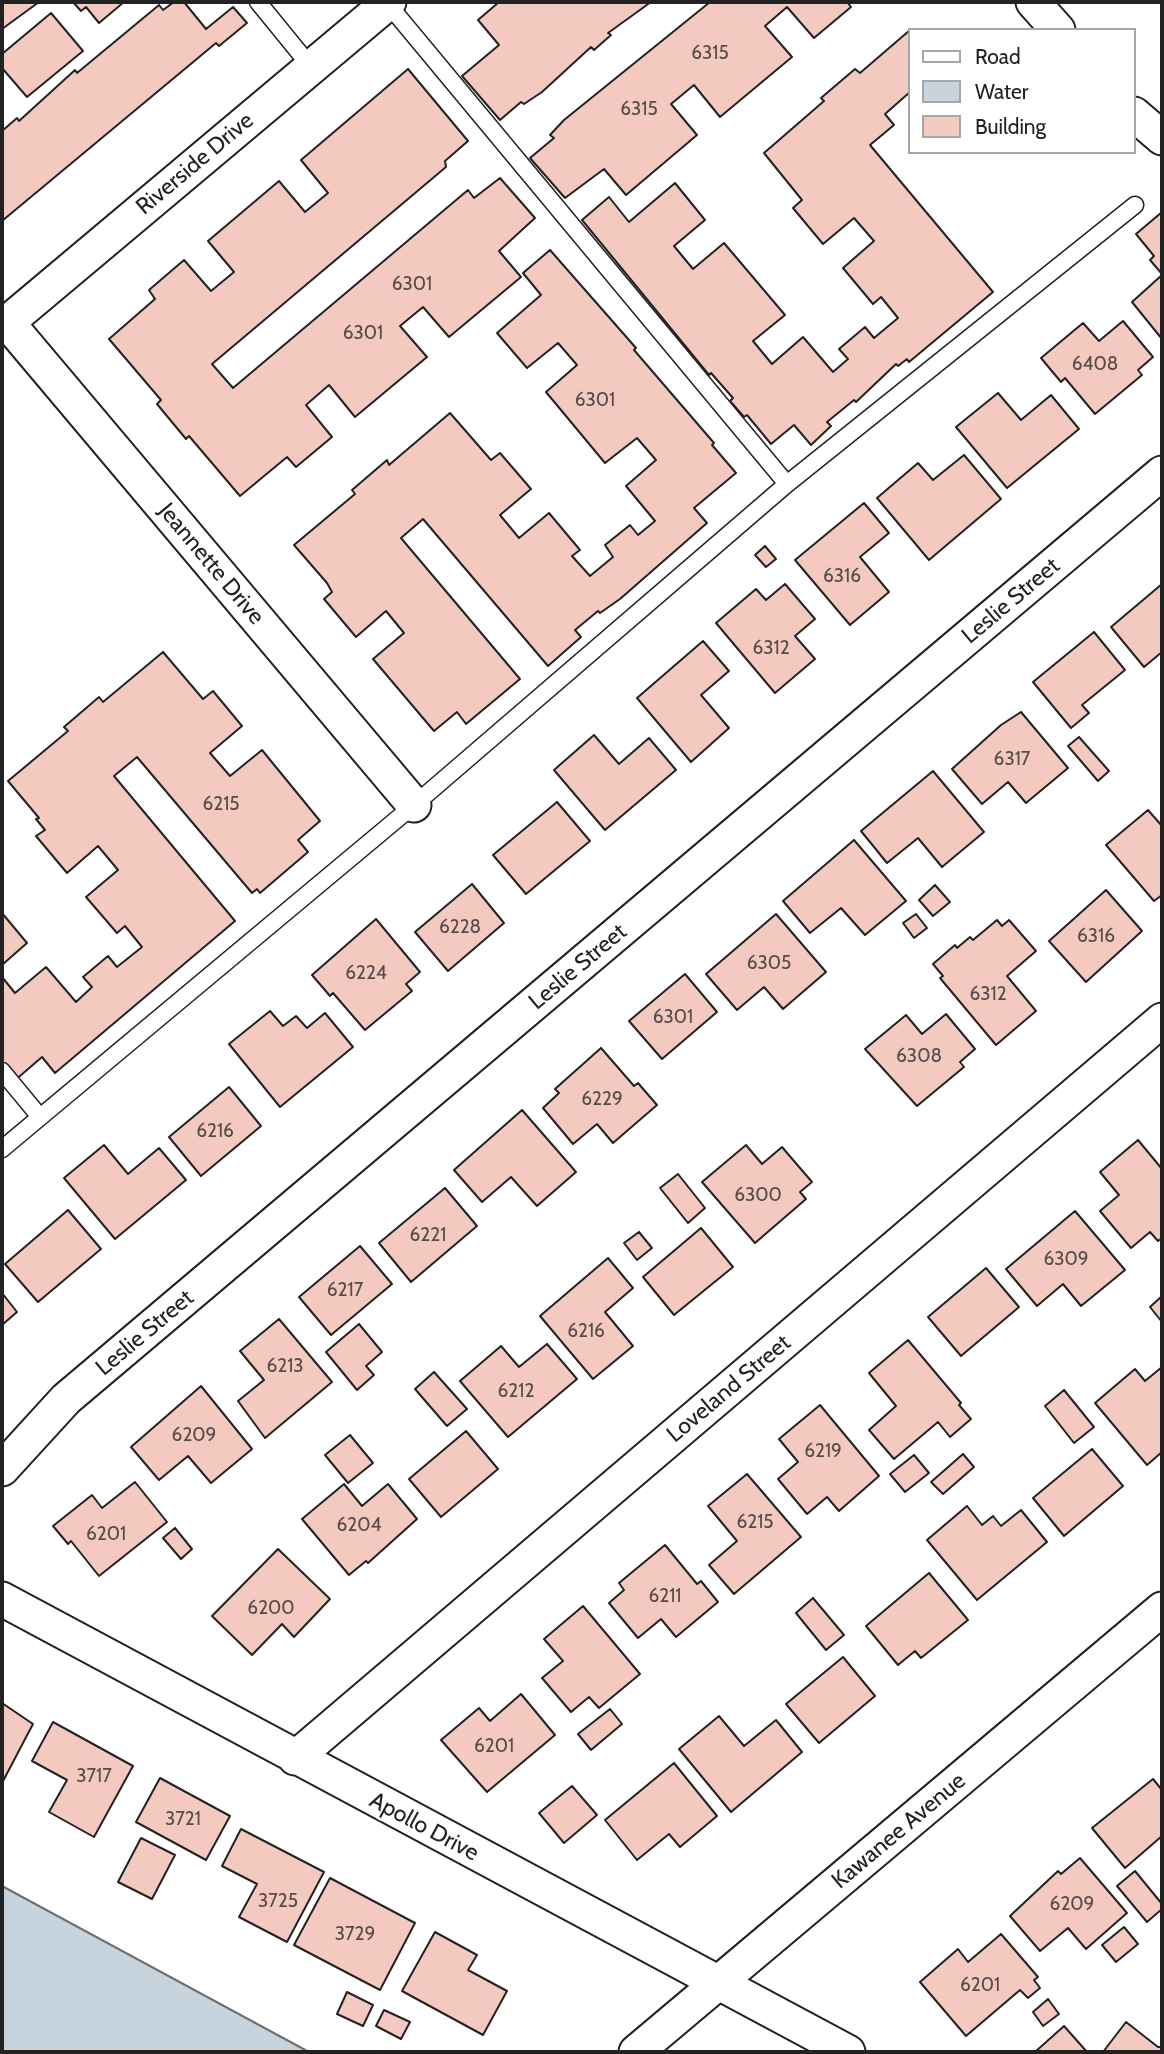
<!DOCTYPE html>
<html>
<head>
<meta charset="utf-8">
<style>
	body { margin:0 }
	#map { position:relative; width:1164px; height:2054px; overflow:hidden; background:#fff; font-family:Cabin,sans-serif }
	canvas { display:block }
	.frame { position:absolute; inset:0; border:4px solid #222; pointer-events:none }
	.legend { position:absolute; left:908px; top:28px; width:228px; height:126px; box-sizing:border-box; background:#fff; border:2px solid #a7a7a7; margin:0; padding:9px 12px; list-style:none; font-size:21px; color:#222 }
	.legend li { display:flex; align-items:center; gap:14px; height:35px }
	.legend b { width:35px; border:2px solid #a7a7a7 }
</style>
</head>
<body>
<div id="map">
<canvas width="1164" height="2054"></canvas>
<div class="frame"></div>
<ul class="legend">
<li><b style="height:9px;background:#fff"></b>Road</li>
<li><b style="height:19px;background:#c7d3dd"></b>Water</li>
<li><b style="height:19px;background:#f3c9c0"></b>Building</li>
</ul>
</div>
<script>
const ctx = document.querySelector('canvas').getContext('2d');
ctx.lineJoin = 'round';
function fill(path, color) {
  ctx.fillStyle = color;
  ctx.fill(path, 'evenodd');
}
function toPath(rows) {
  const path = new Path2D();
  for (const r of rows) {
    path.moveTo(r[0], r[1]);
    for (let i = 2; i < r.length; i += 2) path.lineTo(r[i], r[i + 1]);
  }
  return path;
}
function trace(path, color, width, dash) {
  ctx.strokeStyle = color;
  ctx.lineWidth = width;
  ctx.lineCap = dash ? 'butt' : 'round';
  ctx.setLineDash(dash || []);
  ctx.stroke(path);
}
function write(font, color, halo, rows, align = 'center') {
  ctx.font = font + ' Cabin,sans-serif';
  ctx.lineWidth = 5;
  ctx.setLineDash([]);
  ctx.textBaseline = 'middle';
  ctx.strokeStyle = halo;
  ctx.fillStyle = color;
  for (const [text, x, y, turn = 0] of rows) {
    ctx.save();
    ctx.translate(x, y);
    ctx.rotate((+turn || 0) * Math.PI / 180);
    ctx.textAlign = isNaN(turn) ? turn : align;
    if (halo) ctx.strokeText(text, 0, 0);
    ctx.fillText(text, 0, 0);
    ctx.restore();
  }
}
const water = toPath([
	[2,1886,309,2052,2,2052,2,1886]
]);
fill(water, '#c7d3dd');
trace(water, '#6f6f6f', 2);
const building = toPath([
	[2,2,39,2,2,29,2,2],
	[73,2,124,2,99,23,86,7,81,11,73,2],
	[174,2,184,2,206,29,233,7,247,23,219,46,216,43,2,221,2,131,17,118,19,121,75,70,77,73,159,5,163,10,174,2],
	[499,2,651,2,608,33,611,35,594,50,591,47,542,92,524,104,521,102,500,120,462,76,499,45,478,20,499,2],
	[710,2,847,2,851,7,814,38,787,7,765,26,792,57,720,117,694,85,671,104,697,135,626,195,604,169,565,198,530,158,554,138,550,135,564,120,710,2],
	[51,13,83,51,27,97,2,68,2,54,51,13],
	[910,30,910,92,885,114,894,125,870,145,993,292,909,362,907,359,898,366,896,364,856,402,854,400,827,422,831,426,811,445,794,425,771,444,747,415,744,417,730,401,733,398,711,373,709,375,582,220,609,197,629,222,675,183,705,220,674,246,693,269,724,243,785,315,753,341,772,364,803,337,833,372,848,359,839,349,865,327,874,338,898,318,881,297,873,304,843,268,874,241,854,218,823,244,793,208,802,200,764,153,824,101,821,98,855,69,860,73,910,30],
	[408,69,468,141,445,161,446,167,212,364,233,388,468,190,474,198,500,178,535,218,499,251,521,277,449,337,423,307,400,326,427,357,355,417,329,385,306,405,332,437,296,467,287,457,240,496,189,436,186,439,157,404,161,400,109,339,155,299,149,290,184,260,211,291,234,272,208,241,279,181,305,212,328,193,301,160,408,69],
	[1162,212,1162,274,1150,260,1154,256,1136,234,1162,212],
	[550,250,636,348,634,350,714,443,712,445,736,473,694,508,707,523,620,599,600,613,598,611,575,630,581,637,548,666,423,519,401,538,520,679,466,724,457,712,434,731,373,659,404,633,386,611,356,637,324,599,332,592,327,583,294,545,355,494,352,490,387,460,389,465,450,413,491,460,500,453,531,489,500,515,519,538,549,513,580,550,572,556,590,576,613,557,605,545,630,525,638,535,655,521,626,486,656,460,637,438,605,463,546,392,577,365,558,343,527,368,497,333,541,295,523,273,550,250],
	[1162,275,1162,339,1132,302,1162,275],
	[1123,321,1153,357,1138,370,1142,375,1095,414,1065,378,1061,382,1041,358,1083,323,1099,341,1123,321],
	[998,393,1021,420,1051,395,1079,429,1007,488,956,427,998,393],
	[964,455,1001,499,929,560,877,498,918,463,933,480,964,455],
	[864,503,889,533,860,557,889,592,850,625,795,560,864,503],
	[765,546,776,559,766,567,755,555,765,546],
	[785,584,815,619,795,636,815,659,775,693,716,623,756,589,766,600,785,584],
	[1162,584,1162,652,1144,667,1111,627,1162,584],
	[1094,632,1125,670,1082,705,1089,713,1071,728,1033,682,1094,632],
	[703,641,729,671,701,695,729,728,691,762,637,698,703,641],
	[163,652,203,699,213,691,242,726,210,753,230,776,262,750,320,821,298,840,308,852,260,893,257,889,252,893,137,757,114,776,235,921,55,1073,42,1057,13,1082,2,1068,2,977,15,993,46,967,76,1002,92,987,83,977,108,956,117,967,142,947,125,926,117,933,86,897,118,870,98,846,67,873,36,836,45,830,36,819,39,818,8,781,68,731,64,727,99,697,103,702,163,652],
	[1021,712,1068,768,1026,803,1008,782,982,804,952,769,1001,725,1021,712],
	[594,735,619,764,649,738,676,770,605,830,554,770,594,735],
	[1079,737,1109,771,1098,781,1068,746,1079,737],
	[933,771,984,832,942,867,918,838,887,863,861,831,933,771],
	[557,802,590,841,526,894,493,855,557,802],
	[1148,810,1162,826,1162,895,1154,901,1106,845,1148,810],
	[854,840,906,901,865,935,841,908,810,933,783,901,854,840],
	[472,884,504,923,448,971,415,932,472,884],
	[935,885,950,902,933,916,919,900,935,885],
	[1106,890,1142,931,1086,982,1049,941,1106,890],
	[2,913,27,943,2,965,2,913],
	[776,914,826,972,783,1009,764,987,737,1010,706,974,776,914],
	[916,914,927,928,914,938,903,923,916,914],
	[376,919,420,972,406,984,412,991,365,1030,333,993,330,996,312,975,376,919],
	[997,920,1002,926,1009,920,1036,951,1007,976,1036,1011,996,1045,940,978,943,976,933,964,955,945,957,948,970,937,973,940,997,920],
	[685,974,717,1012,662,1059,629,1021,685,974],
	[270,1011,283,1026,296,1016,307,1028,325,1013,353,1047,280,1107,229,1044,270,1011],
	[946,1014,975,1049,960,1062,964,1067,917,1106,865,1049,906,1015,922,1034,946,1014],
	[601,1048,634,1086,638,1083,657,1105,613,1143,597,1124,573,1144,543,1108,559,1093,555,1089,601,1048],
	[229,1087,261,1126,201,1176,169,1137,229,1087],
	[522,1110,576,1172,537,1206,511,1177,482,1202,454,1170,522,1110],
	[1138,1140,1162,1169,1162,1238,1158,1241,1150,1232,1131,1248,1100,1211,1119,1195,1100,1172,1138,1140],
	[104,1145,128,1174,159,1148,186,1180,115,1239,64,1178,104,1145],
	[746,1145,762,1164,782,1147,812,1182,800,1192,806,1199,755,1243,702,1182,746,1145],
	[678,1174,705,1208,688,1223,660,1188,678,1174],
	[445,1188,477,1226,411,1282,379,1243,445,1188],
	[68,1210,101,1249,38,1302,5,1264,68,1210],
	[1075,1211,1125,1270,1081,1306,1063,1284,1037,1306,1006,1269,1075,1211],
	[701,1228,733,1267,674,1315,643,1277,701,1228],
	[639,1232,652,1248,637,1260,624,1243,639,1232],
	[360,1246,392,1284,331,1335,299,1297,360,1246],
	[608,1258,633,1288,605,1312,633,1346,593,1379,540,1316,608,1258],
	[986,1268,1019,1307,961,1356,928,1317,986,1268],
	[2,1293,17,1312,2,1325,2,1293],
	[1162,1296,1162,1322,1150,1307,1162,1296],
	[279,1319,332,1382,265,1438,238,1401,264,1380,240,1351,279,1319],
	[359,1324,382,1352,366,1366,374,1375,357,1390,326,1352,359,1324],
	[908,1340,961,1403,959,1405,971,1419,950,1437,938,1422,894,1459,869,1430,896,1406,869,1373,908,1340],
	[547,1344,577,1379,508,1437,460,1381,501,1346,519,1367,547,1344],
	[1162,1367,1162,1452,1147,1465,1095,1403,1135,1369,1145,1381,1162,1367],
	[434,1372,467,1409,447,1426,415,1389,434,1372],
	[201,1386,252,1449,211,1483,188,1456,159,1480,131,1447,201,1386],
	[1064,1390,1094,1427,1074,1443,1045,1406,1064,1390],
	[820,1405,879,1476,839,1511,827,1497,807,1514,778,1479,798,1462,779,1439,820,1405],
	[466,1431,498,1469,441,1517,409,1479,466,1431],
	[350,1435,373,1463,348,1483,325,1455,350,1435],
	[1092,1449,1123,1486,1064,1536,1033,1498,1092,1449],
	[963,1454,974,1467,943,1494,931,1482,963,1454],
	[914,1455,929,1473,905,1492,890,1474,914,1455],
	[747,1474,801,1537,734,1594,709,1565,737,1541,708,1506,747,1474],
	[135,1482,167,1522,99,1576,71,1541,68,1544,53,1526,92,1495,102,1508,135,1482],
	[344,1484,362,1506,388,1484,417,1519,368,1563,366,1561,349,1575,302,1519,344,1484],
	[967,1506,982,1525,993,1516,1001,1526,1021,1510,1047,1542,977,1600,927,1540,967,1506],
	[175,1528,192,1549,181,1559,163,1538,175,1528],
	[665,1545,697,1584,701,1581,718,1602,676,1637,661,1619,638,1638,609,1603,624,1590,619,1583,665,1545],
	[278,1549,330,1599,294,1637,282,1624,252,1655,212,1616,278,1549],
	[929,1573,968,1620,921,1658,915,1651,898,1665,866,1626,929,1573],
	[813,1598,844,1635,826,1650,796,1613,813,1598],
	[583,1606,640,1674,599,1708,589,1697,571,1712,542,1678,563,1661,544,1639,583,1606],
	[843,1657,875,1696,819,1743,786,1704,843,1657],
	[521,1694,555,1735,487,1792,441,1740,479,1708,490,1721,521,1694],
	[2,1703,33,1724,2,1783,2,1703],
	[610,1709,622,1724,591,1750,578,1734,610,1709],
	[719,1716,744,1746,776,1720,802,1752,731,1812,679,1749,719,1716],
	[53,1722,133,1766,94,1837,49,1812,67,1780,32,1761,53,1722],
	[674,1763,717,1816,680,1847,669,1834,637,1860,605,1820,674,1763],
	[160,1778,230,1816,206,1860,136,1822,160,1778],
	[1153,1779,1162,1790,1162,1836,1125,1868,1092,1828,1153,1779],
	[572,1786,597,1815,564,1843,539,1813,572,1786],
	[241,1829,324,1872,287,1942,239,1917,257,1884,222,1866,241,1829],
	[141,1838,175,1855,152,1899,118,1882,141,1838],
	[1080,1858,1127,1913,1086,1949,1068,1928,1040,1951,1010,1916,1058,1871,1061,1874,1080,1858],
	[1135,1871,1162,1904,1162,1909,1147,1922,1117,1886,1135,1871],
	[330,1878,415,1923,380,1990,294,1945,330,1878],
	[1124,1927,1138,1944,1116,1962,1102,1945,1124,1927],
	[435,1932,477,1955,468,1970,507,1991,483,2035,402,1991,435,1932],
	[1001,1934,1038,1977,1034,1980,1040,1988,1028,1998,1020,1990,966,2036,920,1982,958,1949,968,1962,1001,1934],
	[347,1992,373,2005,363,2026,337,2014,347,1992],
	[1048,1999,1059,2014,1043,2026,1033,2012,1048,1999],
	[384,2010,410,2022,401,2039,376,2026,384,2010],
	[1126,2022,1158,2047,1162,2047,1162,2052,1103,2052,1126,2022],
	[1064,2026,1087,2052,1035,2052,1064,2026]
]);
fill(building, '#f3c9c0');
trace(building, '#222', 2);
const lane = toPath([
	[258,2,311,67],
	[787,484,1135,205],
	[2,1071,40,1117],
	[2,1149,414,805,787,484,387,3]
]);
const street = toPath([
	[1033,2,1058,30],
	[1134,114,1162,138],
	[7,322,414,805],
	[2,327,389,2],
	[2,1469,66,1399,1162,473],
	[2,1599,848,2052],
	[295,1758,1162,1020],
	[636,2052,1162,1609]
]);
trace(lane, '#222', 19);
trace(street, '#222', 37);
trace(lane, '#fff', 16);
trace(street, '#fff', 33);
write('19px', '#564c4a', null, [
	["6315",710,53],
	["6315",639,109],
	["6301",412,284],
	["6301",363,333],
	["6408",1095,364],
	["6301",595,400],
	["6316",842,576],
	["6312",771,648],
	["6317",1012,759],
	["6215",221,804],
	["6228",460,927],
	["6316",1096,936],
	["6305",769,963],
	["6224",366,973],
	["6312",988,994],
	["6301",673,1017],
	["6308",919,1056],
	["6229",602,1099],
	["6216",215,1131],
	["6300",758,1195],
	["6221",428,1235],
	["6309",1066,1259],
	["6217",345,1290],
	["6216",586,1331],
	["6213",285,1366],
	["6212",516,1391],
	["6209",194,1435],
	["6219",823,1451],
	["6215",755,1522],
	["6204",359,1525],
	["6201",106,1534],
	["6211",665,1596],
	["6200",271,1608],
	["6201",494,1746],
	["3717",94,1776],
	["3721",183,1819],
	["3725",278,1901],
	["6209",1072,1904],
	["3729",355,1934],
	["6201",980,1985]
]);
write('23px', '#222', '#fff', [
	["Riverside Drive",195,164,-40],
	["Jeannette Drive",211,564,50],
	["Leslie Street",1011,601,-40],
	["Leslie Street",578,967,-40],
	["Leslie Street",145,1333,-40],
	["Loveland Street",729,1389,-40],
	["Apollo Drive",424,1827,28],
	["Kawanee Avenue",899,1831,-40]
]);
</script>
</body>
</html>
